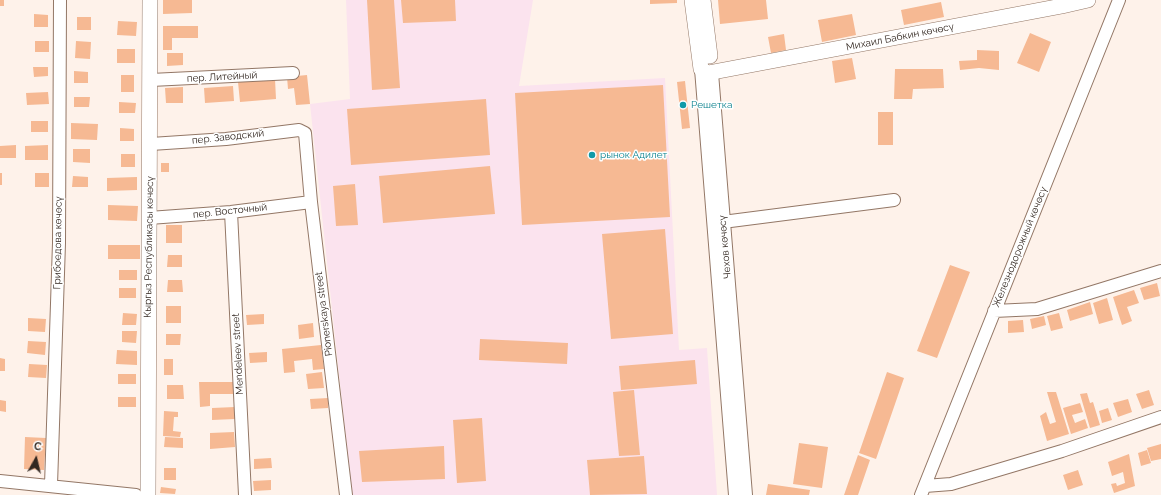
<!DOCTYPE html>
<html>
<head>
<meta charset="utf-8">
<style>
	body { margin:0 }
	#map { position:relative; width:1161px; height:495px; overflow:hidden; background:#fef2ea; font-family:Raleway,sans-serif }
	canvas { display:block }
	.north { position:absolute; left:16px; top:439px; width:40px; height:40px; -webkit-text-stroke:3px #fff; paint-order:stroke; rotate:8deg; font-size:11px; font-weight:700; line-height:16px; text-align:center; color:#322720 }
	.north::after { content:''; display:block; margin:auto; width:14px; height:18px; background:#322720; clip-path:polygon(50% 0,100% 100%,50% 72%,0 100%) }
</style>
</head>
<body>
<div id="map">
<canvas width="1161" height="495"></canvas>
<div class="north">С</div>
</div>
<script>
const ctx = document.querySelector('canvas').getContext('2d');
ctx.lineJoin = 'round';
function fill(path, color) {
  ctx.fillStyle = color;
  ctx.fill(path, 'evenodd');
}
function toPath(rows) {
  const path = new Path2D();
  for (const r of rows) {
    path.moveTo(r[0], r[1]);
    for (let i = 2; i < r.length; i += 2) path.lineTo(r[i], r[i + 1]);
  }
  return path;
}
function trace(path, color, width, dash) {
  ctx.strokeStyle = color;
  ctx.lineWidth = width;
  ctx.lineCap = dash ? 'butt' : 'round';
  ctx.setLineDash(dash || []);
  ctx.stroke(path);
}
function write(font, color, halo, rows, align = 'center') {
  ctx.font = font + ' Raleway,sans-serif';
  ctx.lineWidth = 3;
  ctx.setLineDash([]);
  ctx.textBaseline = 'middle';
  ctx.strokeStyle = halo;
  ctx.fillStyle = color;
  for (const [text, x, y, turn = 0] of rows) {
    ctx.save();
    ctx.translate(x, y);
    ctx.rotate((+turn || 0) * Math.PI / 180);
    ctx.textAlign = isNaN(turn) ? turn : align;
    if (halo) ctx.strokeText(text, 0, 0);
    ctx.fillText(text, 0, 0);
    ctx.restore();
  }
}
fill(toPath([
	[346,0,533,0,519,86,665,78,679,350,707,348,717,495,352,495,310,104,350,99]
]), '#fbe3ee');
fill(toPath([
	[0,0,4,0,4,6,0,6],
	[163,0,192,0,192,13,163,14],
	[367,0,394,0,400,88,372,90],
	[401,0,455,0,456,21,403,23],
	[650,0,677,0,677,3,650,4],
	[718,0,766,0,768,19,720,24],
	[941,2,944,17,904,25,901,10],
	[34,14,48,15,48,27,34,27],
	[852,14,856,35,822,42,818,20],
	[77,17,91,17,91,30,77,30],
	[118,21,137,22,136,36,117,35],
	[163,26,198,26,198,38,172,38,172,50,163,50],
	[1030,33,1051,42,1039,72,1017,63],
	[784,34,786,50,771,53,768,37],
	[35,41,49,41,49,52,35,52],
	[76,41,91,42,90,59,75,58],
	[117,49,135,49,135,63,117,63],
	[977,50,999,51,999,70,979,68,960,70,959,61,977,60],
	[167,53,183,53,183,65,167,66],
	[852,58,856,79,835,83,832,61],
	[33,67,48,67,48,76,34,77],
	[895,69,943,69,944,88,913,89,912,99,894,99],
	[74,71,88,72,88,83,74,83],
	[121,75,134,75,134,92,121,92],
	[307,75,310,104,296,105,294,88,288,89,287,77],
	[275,79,276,99,240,102,238,82],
	[685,81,690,128,682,129,677,82],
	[663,85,670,217,522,225,515,93],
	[233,86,234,101,205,103,204,88],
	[183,87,183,103,166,103,165,88],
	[48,92,49,104,27,105,26,93],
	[74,97,90,97,89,107,74,107],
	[486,99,490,155,351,165,347,109],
	[119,102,136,103,135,113,119,113],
	[878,112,893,112,893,145,878,145],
	[31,121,48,121,48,132,31,132],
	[71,123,98,124,97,140,71,139],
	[120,128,134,129,134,141,120,141],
	[16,145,16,158,0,158,0,146],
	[48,145,48,160,25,160,25,146],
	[73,149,90,149,90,163,73,162],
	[121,154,135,154,135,167,121,167],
	[161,163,169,163,169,172,161,172],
	[490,166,495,214,383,223,379,176],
	[0,173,2,173,2,185,0,185],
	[35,173,49,173,49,187,35,187],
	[73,176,88,177,88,187,72,187],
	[137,177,137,190,107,191,107,178],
	[355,184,358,225,336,226,333,186],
	[108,205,138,206,137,221,108,220],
	[166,225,182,225,182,243,166,243],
	[665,229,673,334,611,339,602,234],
	[108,245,140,245,140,259,108,259],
	[168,255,182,255,182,267,167,267],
	[950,265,970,272,937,358,917,351],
	[119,270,137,270,137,280,119,280],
	[168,280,182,280,183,292,167,292],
	[1157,283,1160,296,1144,300,1140,288],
	[119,288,136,288,136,298,119,298],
	[1134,290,1139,303,1127,307,1132,321,1122,325,1113,297],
	[1107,298,1113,320,1099,324,1093,303],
	[1090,302,1093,314,1070,321,1067,310],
	[166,306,181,306,181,323,166,323],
	[123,313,137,314,136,325,122,325],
	[1059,313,1063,328,1051,331,1047,316],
	[264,314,264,324,247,325,246,315],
	[1044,316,1046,325,1032,329,1030,319],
	[28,318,46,319,45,332,28,331],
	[1023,320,1024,332,1008,333,1008,321],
	[313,323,314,337,299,339,298,325],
	[122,331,137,331,136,343,122,342],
	[166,334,181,334,180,345,166,345],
	[480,339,568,343,567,364,479,360],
	[28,341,46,342,45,355,27,353],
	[321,345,324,369,313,370,312,359,294,361,295,372,284,373,282,349],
	[117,350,137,351,137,365,116,364],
	[267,352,267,362,250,363,249,353],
	[0,358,5,359,5,371,0,371],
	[164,359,173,359,173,375,164,375],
	[695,360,697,384,621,390,619,366],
	[29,364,47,365,46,378,28,377],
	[322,372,324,388,308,389,306,374],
	[887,372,904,378,876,459,859,453],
	[118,374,136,374,136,384,118,384],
	[199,382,234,382,234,394,210,394,210,406,200,407],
	[167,385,183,385,184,399,167,399],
	[634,390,640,455,619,456,613,392],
	[1149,390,1154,405,1142,409,1136,394],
	[1047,392,1056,392,1069,434,1047,441,1040,416,1046,412,1050,424,1056,422],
	[1087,393,1090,403,1093,402,1100,425,1090,428,1080,394],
	[118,397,136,397,136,407,118,407],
	[328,398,328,408,311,409,310,399],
	[1128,399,1132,412,1118,417,1113,403],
	[0,400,6,401,6,412,0,411],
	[1080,403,1083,412,1072,415,1075,423,1085,419,1088,428,1071,434,1063,408],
	[235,407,235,419,212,420,212,408],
	[1108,408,1112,420,1102,423,1099,411],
	[164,411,178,412,178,417,174,417,173,431,181,432,180,437,163,436],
	[482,418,486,481,457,483,453,420],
	[234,432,235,447,210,449,210,433],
	[25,437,46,438,44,470,24,469],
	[165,437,183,438,183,448,164,447],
	[799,443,828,447,822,488,793,484],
	[1161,444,1161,459,1151,461,1147,448],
	[444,446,445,479,362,482,359,451],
	[1147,450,1151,463,1141,466,1138,453],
	[1129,454,1135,486,1114,493,1111,484,1116,483,1117,486,1125,483,1123,472,1112,476,1108,462],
	[858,455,870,460,858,495,844,495],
	[644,456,647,494,590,495,587,460],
	[271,458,272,468,254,469,254,459],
	[164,468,176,468,176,480,164,480],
	[1078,470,1083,485,1068,490,1063,475],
	[271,480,271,490,254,491,253,481],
	[768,484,810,490,809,495,766,495],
	[161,487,176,489,175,494,160,493]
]), '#f6b993');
const minor = toPath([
	[701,69,735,495],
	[712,73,746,495],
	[151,80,293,73],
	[151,144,226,139,299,130,305,133,311,202,346,495],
	[231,212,245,495],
	[149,218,231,212,311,202],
	[715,223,894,200],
	[994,311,1037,309,1161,271],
	[0,481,136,495],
	[51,485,59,243,60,0],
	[925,486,951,484,1062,451,1161,417],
	[921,495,1119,0]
]);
const major = toPath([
	[692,0,701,69,703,71,708,73,1062,6,1088,0],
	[703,0,710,56],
	[148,495,150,0]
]);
trace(minor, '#937766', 14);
trace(major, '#937766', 16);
trace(minor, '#fff', 12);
trace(major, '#fff', 15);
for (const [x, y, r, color] of [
	[683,105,4,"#0f9aa8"],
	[592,155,4,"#0f9aa8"]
]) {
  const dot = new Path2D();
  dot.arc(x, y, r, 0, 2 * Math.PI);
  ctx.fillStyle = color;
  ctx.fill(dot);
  trace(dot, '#fff', 1.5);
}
write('10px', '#322720', '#fff', [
	["Михаил Бабкин көчөсү",900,37,-11],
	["пер. Литейный",222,77,-3],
	["пер. Заводский",228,137,-6],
	["пер. Восточный",230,211,-6],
	["Грибоедова көчөсү",58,243,-89],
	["Кыргыз Республикасы көчөсү",149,247,-89],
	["Чехов көчөсү",725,247,-95],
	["Железнодорожный көчөсү",1020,247,-68],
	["Pionerskaya street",324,314,-97],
	["Mendeleev street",238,354,-93]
]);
write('10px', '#0d838f', '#fff', [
	["Решетка",691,105],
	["рынок Адилет",600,155]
], 'left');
</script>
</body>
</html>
